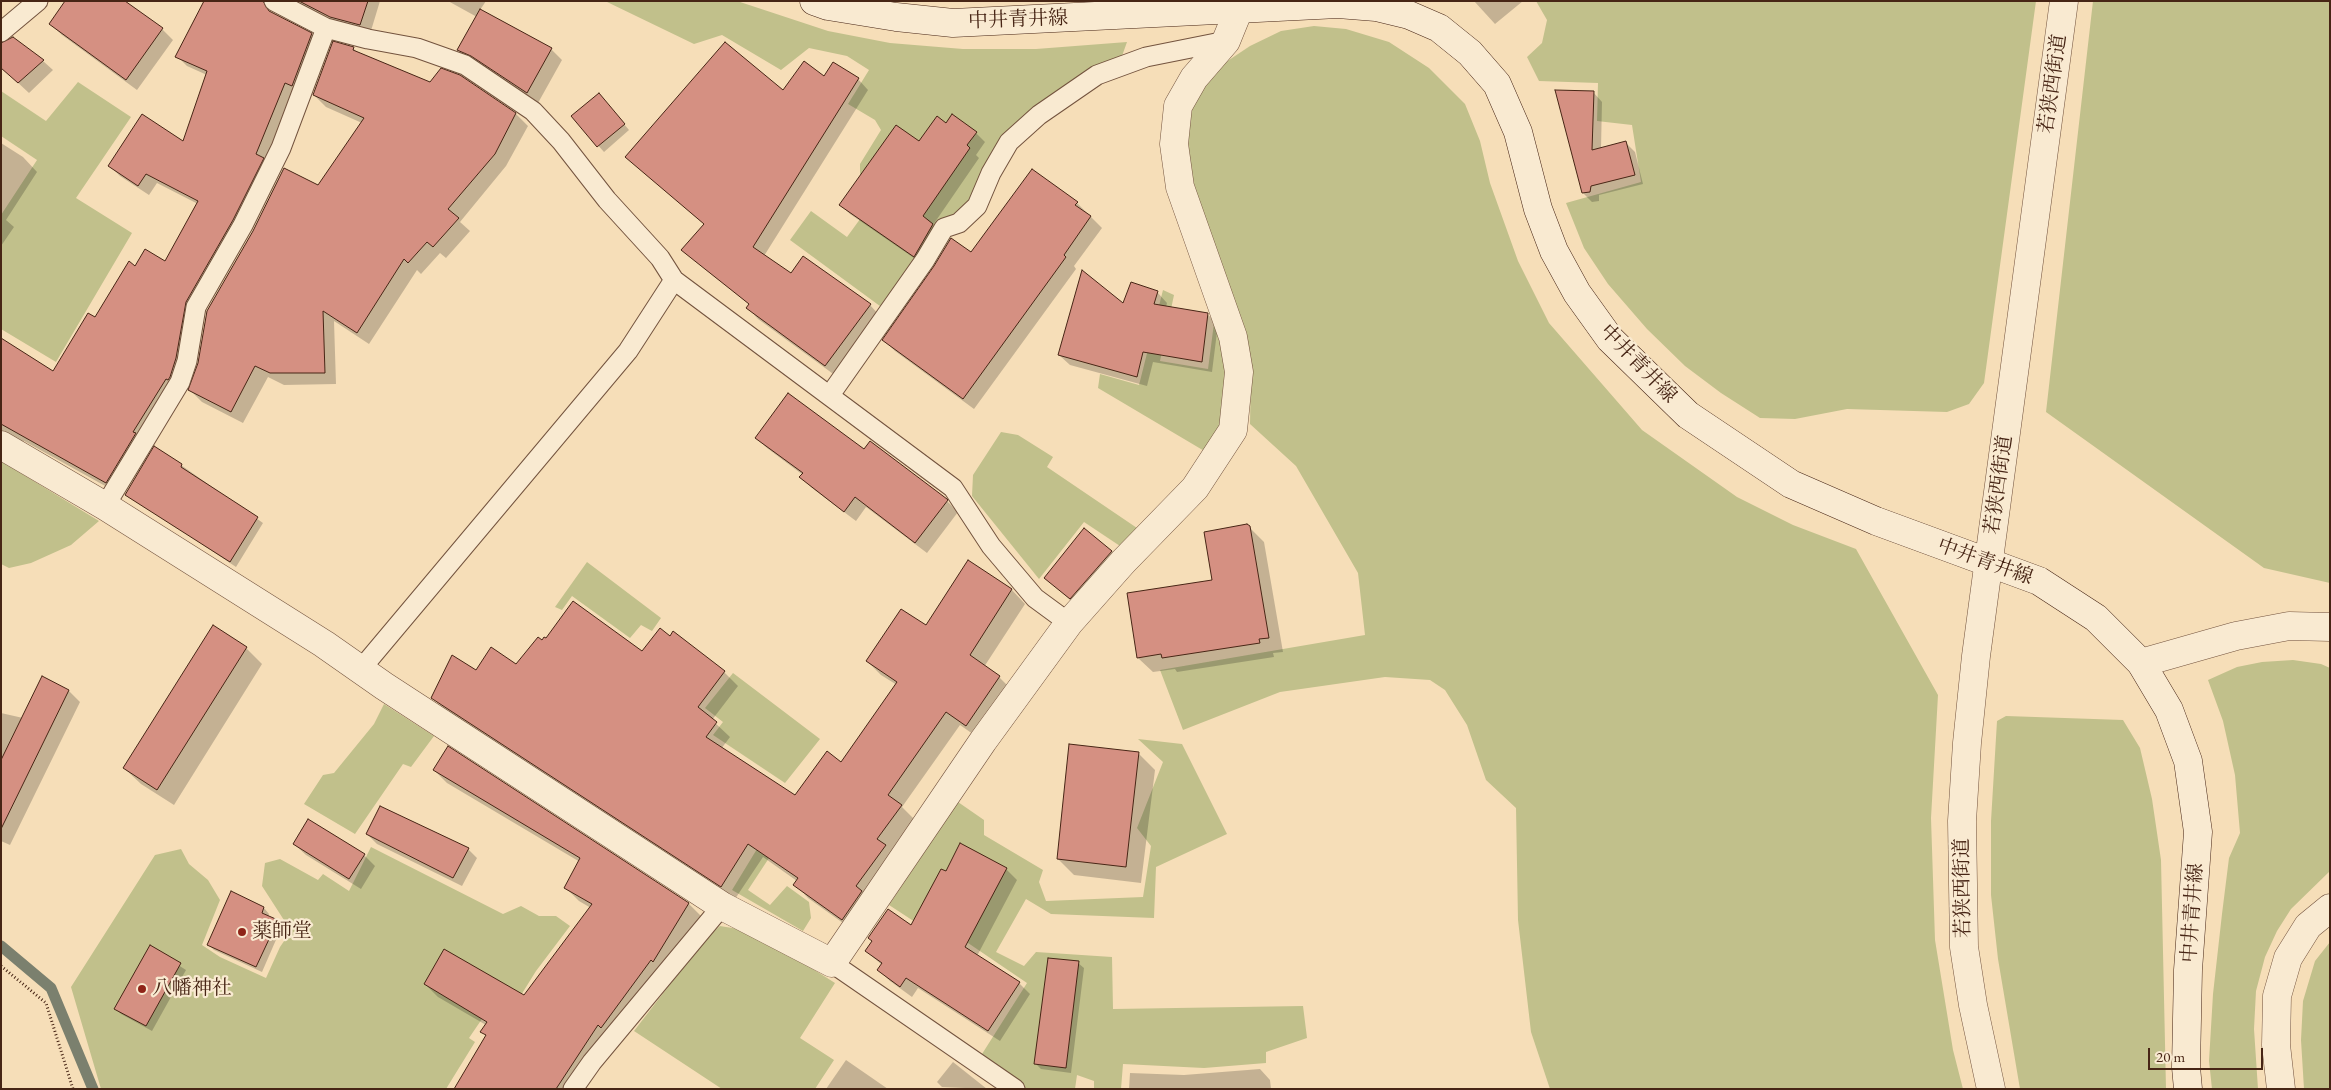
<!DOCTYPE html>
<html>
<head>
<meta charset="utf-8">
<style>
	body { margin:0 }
	#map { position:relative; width:2331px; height:1090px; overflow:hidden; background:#f6deb8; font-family:"EB Garamond",serif }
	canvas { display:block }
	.frame { position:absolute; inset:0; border:2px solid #472515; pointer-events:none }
	.scale { position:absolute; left:2148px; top:1048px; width:115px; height:22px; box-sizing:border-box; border:2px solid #472515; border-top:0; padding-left:6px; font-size:15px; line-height:18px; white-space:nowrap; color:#472515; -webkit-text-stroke:4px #f9ead1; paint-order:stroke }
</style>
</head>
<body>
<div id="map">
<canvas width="2331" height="1090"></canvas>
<div class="frame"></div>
<div class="scale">20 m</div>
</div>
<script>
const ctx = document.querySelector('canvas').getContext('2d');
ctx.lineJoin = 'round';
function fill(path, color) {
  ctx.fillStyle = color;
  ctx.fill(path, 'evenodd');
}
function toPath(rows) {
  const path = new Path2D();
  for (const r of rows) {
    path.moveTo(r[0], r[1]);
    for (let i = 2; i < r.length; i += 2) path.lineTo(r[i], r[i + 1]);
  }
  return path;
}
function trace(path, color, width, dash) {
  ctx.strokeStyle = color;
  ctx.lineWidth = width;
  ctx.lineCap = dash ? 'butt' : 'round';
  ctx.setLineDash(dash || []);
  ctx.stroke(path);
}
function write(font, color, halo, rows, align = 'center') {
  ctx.font = font + ' "EB Garamond","Noto Serif JP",serif';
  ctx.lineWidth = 4.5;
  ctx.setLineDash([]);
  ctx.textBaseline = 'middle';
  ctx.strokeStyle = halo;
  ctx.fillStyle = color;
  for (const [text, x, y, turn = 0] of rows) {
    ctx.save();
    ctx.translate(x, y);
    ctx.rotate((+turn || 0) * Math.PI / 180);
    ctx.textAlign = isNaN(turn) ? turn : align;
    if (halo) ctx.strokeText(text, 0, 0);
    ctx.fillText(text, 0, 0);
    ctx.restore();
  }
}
fill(toPath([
	[605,1,737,1,828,31,890,43,963,49,1036,49,1127,42,1122,56,1002,137,982,169,969,201,884,309,790,240,811,211,847,237,863,215,860,178,860,164,881,130,875,120,848,104,869,70,847,56,809,48,781,70,722,35,694,44],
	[1536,1,2036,1,1984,383,1969,404,1947,412,1847,409,1795,419,1760,418,1721,393,1685,366,1647,329,1608,284,1584,248,1566,203,1641,182,1632,125,1597,121,1598,83,1539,81,1527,57,1542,43,1547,20],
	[2093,1,2330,1,2330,583,2264,568,2046,412],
	[1314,26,1346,29,1389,42,1429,68,1465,104,1480,141,1490,183,1518,261,1549,323,1642,430,1737,497,1793,525,1856,549,1938,695,1931,818,1935,940,1953,1050,1963,1089,1550,1089,1531,1032,1518,920,1516,808,1486,780,1467,725,1445,690,1430,680,1385,677,1280,692,1183,730,1160,670,1365,635,1358,573,1296,466,1250,424,1251,370,1202,224,1184,145,1188,112,1202,86,1223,64,1250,46,1281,31],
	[78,82,131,117,76,198,132,233,56,362,1,329,1,215,37,160,1,136,1,91,46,121],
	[1163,290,1174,295,1160,361,1208,369,1214,323,1230,370,1221,433,1206,452,1098,388,1100,374,1139,385],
	[1001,432,1018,435,1053,457,1047,467,1137,528,1120,546,1084,522,1039,579,972,496,973,475],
	[1,461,99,521,71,545,31,563,9,568,1,564],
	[587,562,661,618,652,631,641,625,630,638,572,596,562,610,555,607],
	[2293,660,2321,664,2330,668,2330,871,2291,909,2277,931,2265,957,2256,991,2254,1029,2258,1089,2212,1089,2209,1061,2213,994,2222,914,2229,858,2240,833,2235,775,2223,721,2208,680,2237,667,2262,662],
	[733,673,820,739,785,783,713,735,723,722,705,708],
	[384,704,434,736,411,767,403,764,355,834,304,804,323,775,334,773,374,724],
	[2006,716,2123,720,2140,748,2152,799,2161,860,2166,1089,2020,1089,1998,959,1991,895,1991,821,1997,721],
	[1138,739,1182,744,1227,834,1156,867,1154,918,1051,914,1026,899,996,952,1024,966,1036,952,1112,957,1113,1009,1303,1006,1307,1038,1266,1052,1266,1063,1204,1068,1123,1064,1121,1089,1094,1089,1094,1081,1077,1075,1075,1089,1025,1089,982,1054,1027,983,943,926,935,935,889,905,958,802,984,820,984,835,1043,870,1039,882,1046,901,1143,897,1151,846,1137,828,1163,762],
	[771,826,769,858,748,890,770,905,787,886,809,902,811,918,803,931,732,890],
	[371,847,503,914,521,906,539,916,556,916,570,926,536,971,518,1000,501,991,469,1038,475,1042,446,1089,101,1089,71,987,155,855,181,849,189,864,208,880,220,900,202,945,220,957,266,978,280,947,291,931,262,886,265,863,280,859,318,880,323,874,349,891],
	[720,926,738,929,805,964,835,983,800,1038,834,1060,815,1089,722,1089,634,1031,705,939],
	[2330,942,2330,1089,2304,1089,2301,1040,2303,1001,2315,961]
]), '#c1c08b');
fill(toPath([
	[292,1,380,1,370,34,341,27],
	[448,1,486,1,480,10,551,49,562,60,538,103,469,61,458,50,477,17],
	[1474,1,1523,1,1495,24],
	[51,24,162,29,173,40,137,90,62,35],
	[311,34,321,45,196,312,186,369,116,492,24,441,22,443,1,444,1,339,54,373,136,267,166,262,198,204,157,183,149,195,120,176,110,166,184,143,207,75,187,66,177,56],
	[353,48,358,53,430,83,459,76,516,114,528,126,506,166,460,222,470,231,446,258,440,253,421,274,417,270,369,344,334,321,336,384,284,385,268,377,243,423,202,402,190,390,318,187,362,123,326,107,314,95],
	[43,61,53,70,29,93,1,67],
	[824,78,858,79,868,90,764,256,791,275,870,305,880,316,836,376,758,319,748,308,750,305,683,250,705,225,638,167,783,92],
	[1593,92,1602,102,1601,149,1626,143,1635,152,1643,184,1599,195,1599,201,1592,202,1583,193],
	[604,100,629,130,604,152,573,117],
	[946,125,976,133,985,142,976,155,979,158,933,225,942,235,924,265,850,214,841,205],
	[1,143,23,157,37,172,6,220,14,227,1,246],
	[1077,203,1102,228,1074,266,1076,269,974,409,895,351,884,340,972,254],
	[1157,292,1167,303,1166,307,1207,314,1218,324,1212,372,1153,362,1147,386,1070,365,1059,355,1124,305],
	[756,438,864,451,946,500,958,512,927,553,866,507,856,521,812,488,801,477,803,475,767,448],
	[181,465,263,523,236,567,127,494],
	[1249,527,1264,542,1283,652,1273,653,1274,657,1177,672,1175,669,1153,672,1138,658,1214,581],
	[1112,551,1122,562,1081,609,1045,578],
	[968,561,1012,590,1025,604,984,667,999,677,1013,691,980,739,960,725,902,807,915,820,857,933,808,898,795,884,797,881,763,857,735,899,447,712,433,698,477,672,517,666,542,641,642,653,724,672,738,686,712,720,730,737,721,749,795,797,842,764,897,685,881,675,867,661,926,627],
	[246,648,262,664,174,805,141,784,124,768],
	[43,678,69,691,80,702,10,845,1,841,1,713,23,718],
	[448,748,689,904,702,917,577,1089,455,1089,487,1037,482,1031,486,1025,438,997,425,984,524,997,591,908,579,901,566,888,580,862,447,783,434,770],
	[1138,753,1155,770,1141,883,1074,875,1058,859],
	[367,834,468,849,477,858,462,886,377,844],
	[294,844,364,855,375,866,361,889,306,855],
	[1006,869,1017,880,977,956,1019,983,1030,994,1000,1041,918,988,912,997,890,981,879,970,882,965,866,951,911,927,946,873],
	[232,893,264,908,269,914,268,917,282,926,262,972,214,950,208,944],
	[150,947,186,970,152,1031,121,1014,116,1009],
	[1078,963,1084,968,1071,1073,1041,1069,1036,1064],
	[846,1060,888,1089,826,1089],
	[953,1062,987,1089,942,1087,937,1082],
	[1260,1069,1270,1080,1271,1089,1129,1089,1130,1073,1184,1075]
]), '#0003');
trace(toPath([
	[1,946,51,988,93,1089]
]), '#7b806e', 11);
const building = toPath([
	[65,1,125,1,163,28,126,80,49,24,65,1],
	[204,1,263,1,269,11,312,33,292,86,285,83,256,154,264,158,233,220,186,302,176,358,170,377,168,380,166,379,133,432,136,433,106,483,1,424,1,338,53,371,88,313,95,317,129,261,135,266,145,249,165,261,198,201,146,174,138,186,108,166,142,114,183,141,207,71,175,57,204,1],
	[299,1,368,1,360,25,330,17,299,1],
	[480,9,552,48,527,93,471,56,457,50,480,9],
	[13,37,44,60,18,83,1,68,1,43,13,37],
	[333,41,354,47,353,50,430,82,441,68,460,75,516,113,495,154,448,209,459,218,433,247,427,242,408,263,404,259,357,333,323,311,325,373,270,373,255,366,231,412,188,390,198,363,207,311,253,231,284,168,318,185,364,118,313,95,333,41],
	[725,42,783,90,804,61,824,76,833,62,859,78,753,247,791,273,803,256,871,304,825,366,746,308,749,304,681,250,704,224,625,157,725,42],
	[1555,90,1594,91,1592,150,1626,141,1635,175,1591,186,1590,192,1582,193,1555,90],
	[599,93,625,124,597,147,571,116,599,93],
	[952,114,977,132,967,145,970,148,923,216,933,224,914,257,839,205,896,125,919,141,937,116,946,123,952,114],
	[1032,169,1078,202,1075,205,1091,216,1064,255,1066,257,963,399,882,340,934,266,951,238,971,252,1032,169],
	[1082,270,1123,303,1131,282,1158,291,1154,304,1208,313,1202,362,1143,352,1137,377,1058,355,1082,270],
	[788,393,864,449,870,441,947,499,948,500,915,543,855,497,844,512,799,477,803,473,755,438,788,393],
	[154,446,182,464,181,467,258,517,230,562,125,495,154,446],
	[1247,524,1250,526,1269,638,1259,639,1260,643,1162,658,1161,654,1137,658,1127,593,1212,580,1204,532,1247,524],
	[1084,528,1112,551,1070,599,1044,578,1084,528],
	[968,560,1012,589,970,655,1000,676,966,726,946,712,888,795,902,805,877,839,886,845,856,886,862,891,842,920,793,885,798,878,748,844,721,887,431,698,452,655,476,670,491,647,516,664,538,637,542,640,544,637,546,638,573,601,642,651,660,628,670,636,673,631,725,671,698,707,717,722,706,737,795,795,827,751,841,762,897,682,866,661,901,609,926,625,968,560],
	[213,625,247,647,157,790,123,768,213,625],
	[42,676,69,690,1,829,1,760,42,676],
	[1069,744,1139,752,1126,867,1057,859,1069,744],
	[448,746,689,903,653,962,651,960,601,1028,598,1025,556,1089,454,1089,486,1035,480,1032,487,1022,424,984,444,949,524,995,592,904,564,888,580,858,433,770,448,746],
	[380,806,469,848,453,878,366,834,380,806],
	[308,819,365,854,349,879,293,844,308,819],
	[960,843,1007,868,965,947,1020,982,988,1031,906,978,900,987,877,970,882,963,865,951,872,941,868,938,888,909,911,925,941,869,946,871,960,843],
	[231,891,264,907,262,913,278,920,256,967,207,945,231,891],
	[150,945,181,963,146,1026,114,1009,150,945],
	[1048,958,1079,961,1066,1068,1034,1064,1048,958]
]);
fill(building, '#d59082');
trace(building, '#472515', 1);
const service = toPath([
	[274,1,326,28],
	[1,32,38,1],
	[830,395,925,260,944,228,959,223,977,206,991,173,1009,142,1039,115,1097,75,1146,57,1226,41],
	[105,506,180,382,187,361,196,307,243,225,281,148,326,28,368,39,417,48,465,65,533,111,561,141,607,200,660,258,674,280,953,488,991,546,1035,598,1069,623],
	[361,669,628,351,674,280],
	[832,963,1015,1089],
	[573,1089,592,1062,722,906]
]);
const minor = toPath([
	[1,445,105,506,324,644,384,686,722,906,832,963,983,741,1069,623,1123,562,1195,488,1233,430,1239,372,1233,337,1180,187,1174,144,1178,106,1194,78,1226,41,1239,9]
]);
const tertiary = toPath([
	[2141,663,2236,636,2289,626,2330,627],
	[1991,1089,1973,1005,1964,947,1962,821,1967,743,1976,656,2064,1],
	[2281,1089,2276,1045,2277,996,2288,958,2308,926,2330,908]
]);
const secondary = toPath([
	[814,1,828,6,896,17,953,23,1338,4,1376,7,1409,15,1439,28,1470,53,1497,84,1518,132,1538,209,1554,251,1577,293,1610,339,1688,415,1791,484,1876,521,2039,581,2096,618,2141,663,2169,710,2188,761,2198,832,2188,970,2186,1067,2188,1089]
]);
trace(service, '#73533e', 21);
trace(minor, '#73533e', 29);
trace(tertiary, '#73533e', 29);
trace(secondary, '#472515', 29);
trace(toPath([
	[1,966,46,1003,73,1089]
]), '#472515', 3, [1, 2.5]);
trace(service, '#f9ead1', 19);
trace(minor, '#f9ead1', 28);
trace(tertiary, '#f9ead1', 28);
trace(secondary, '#f9ead1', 28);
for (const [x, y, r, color] of [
	[242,932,5,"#8f2418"],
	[142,989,5,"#8f2418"]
]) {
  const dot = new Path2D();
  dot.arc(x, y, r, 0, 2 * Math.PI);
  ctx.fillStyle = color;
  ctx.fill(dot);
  trace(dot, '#f9ead1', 2);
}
write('20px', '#472515', '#f9ead1', [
	["中井青井線",1018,20,-2],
	["若狭西街道",2053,84,-82],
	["中井青井線",1638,364,46],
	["若狭西街道",1999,485,-82],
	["中井青井線",1985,562,20],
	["若狭西街道",1963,888,-91],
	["中井青井線",2193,913,-86]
]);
write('20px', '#472515', '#f9ead1', [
	["薬師堂",252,932],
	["八幡神社",152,989]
], 'left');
</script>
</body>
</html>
